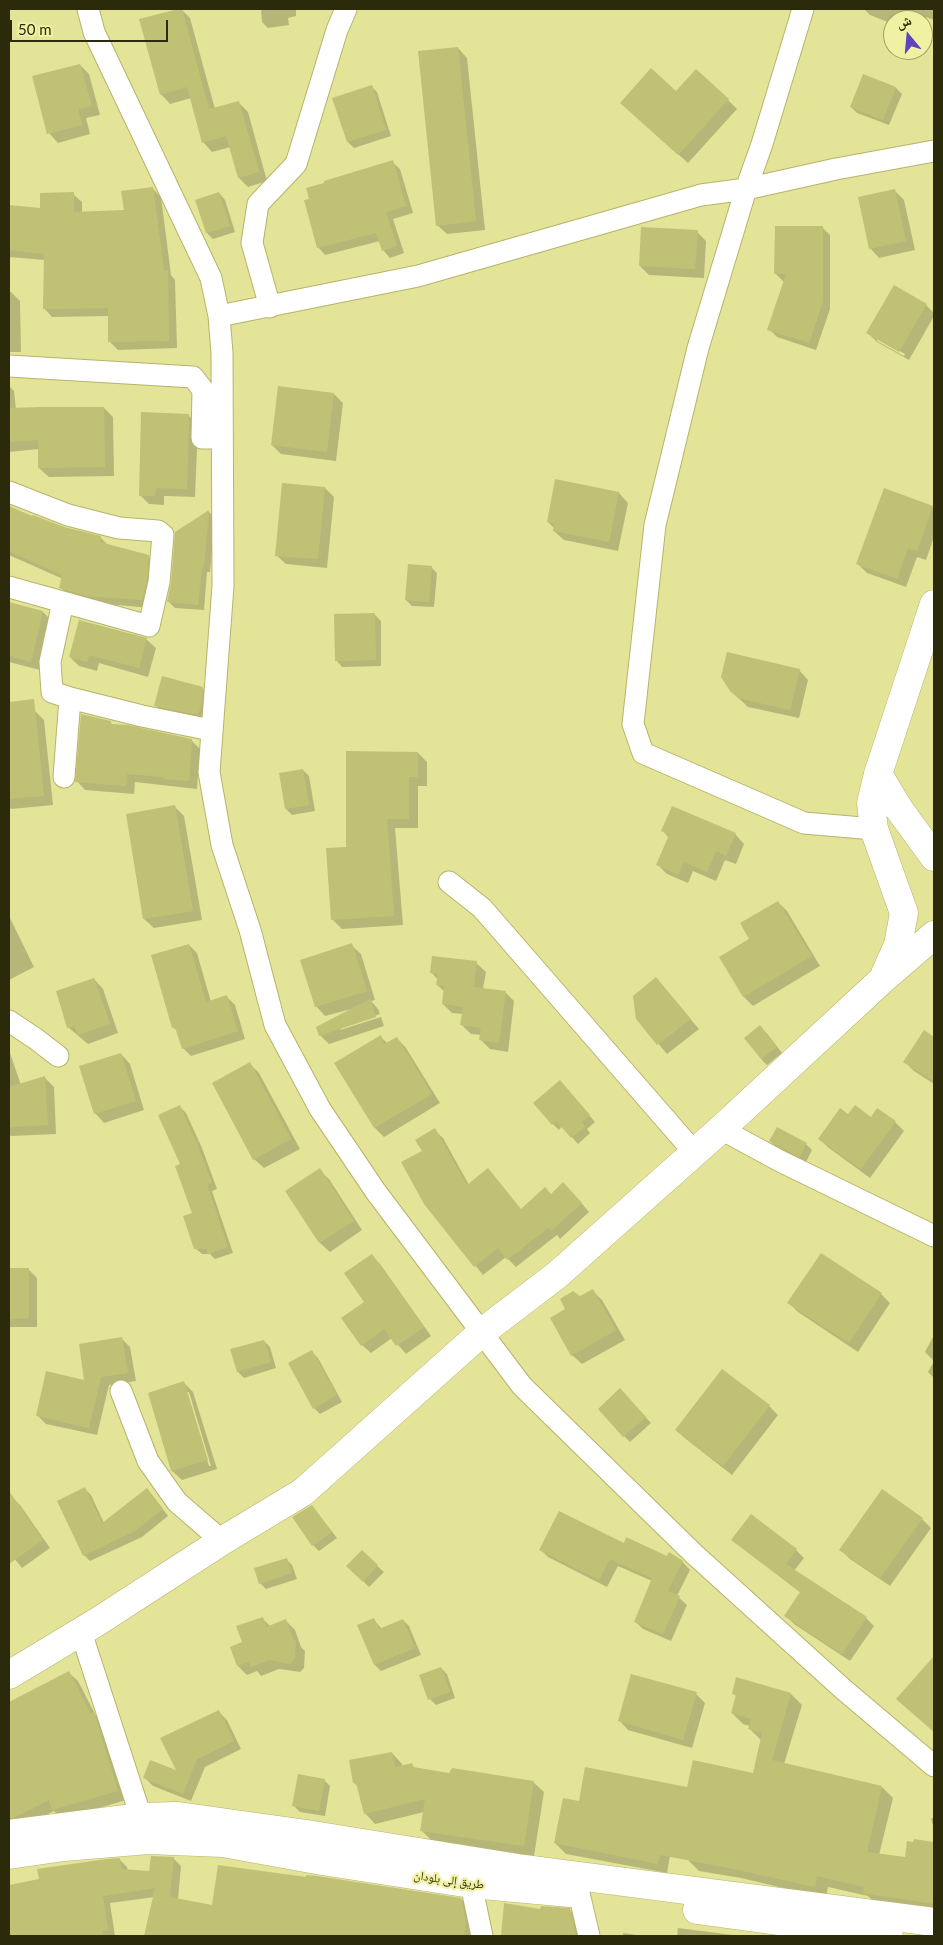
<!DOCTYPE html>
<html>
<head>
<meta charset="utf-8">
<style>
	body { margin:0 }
	#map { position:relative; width:943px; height:1945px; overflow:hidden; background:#e4e498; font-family:Lato,"Noto Naskh Arabic",sans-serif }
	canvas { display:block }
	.frame { position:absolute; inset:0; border:10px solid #2b2a0a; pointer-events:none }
	.north { position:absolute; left:883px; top:10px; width:50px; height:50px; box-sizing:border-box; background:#f1f1a4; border:1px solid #a2a166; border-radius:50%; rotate:343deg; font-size:14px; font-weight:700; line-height:20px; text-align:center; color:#2b2a0a }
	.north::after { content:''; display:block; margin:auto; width:18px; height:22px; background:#5f44bc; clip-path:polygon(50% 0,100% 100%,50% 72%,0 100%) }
	.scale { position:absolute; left:10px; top:20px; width:158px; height:22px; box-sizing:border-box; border:2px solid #2b2a0a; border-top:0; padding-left:6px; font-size:15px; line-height:18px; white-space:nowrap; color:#2b2a0a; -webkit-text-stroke:4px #f1f1a4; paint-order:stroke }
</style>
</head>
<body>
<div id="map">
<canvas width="943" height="1945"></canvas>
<div class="frame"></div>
<div class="north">ش</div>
<div class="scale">50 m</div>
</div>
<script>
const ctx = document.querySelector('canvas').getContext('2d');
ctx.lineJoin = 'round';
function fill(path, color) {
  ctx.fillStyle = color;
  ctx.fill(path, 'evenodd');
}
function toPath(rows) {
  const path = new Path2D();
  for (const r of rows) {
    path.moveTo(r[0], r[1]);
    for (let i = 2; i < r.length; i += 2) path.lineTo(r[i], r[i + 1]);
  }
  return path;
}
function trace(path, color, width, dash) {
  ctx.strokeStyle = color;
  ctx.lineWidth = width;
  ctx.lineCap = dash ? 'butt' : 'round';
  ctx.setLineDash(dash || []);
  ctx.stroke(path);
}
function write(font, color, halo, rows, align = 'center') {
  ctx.font = font + ' Lato,"Noto Naskh Arabic",sans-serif';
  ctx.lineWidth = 4.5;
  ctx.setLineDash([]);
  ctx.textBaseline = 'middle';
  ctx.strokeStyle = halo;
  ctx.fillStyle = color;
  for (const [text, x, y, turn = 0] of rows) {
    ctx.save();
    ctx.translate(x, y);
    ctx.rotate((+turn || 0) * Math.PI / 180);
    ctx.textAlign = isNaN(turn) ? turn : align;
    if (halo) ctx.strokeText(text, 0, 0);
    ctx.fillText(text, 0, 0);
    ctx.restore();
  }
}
fill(toPath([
	[181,9,190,18,215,109,238,102,248,112,267,181,248,187,239,178,231,147,212,152,203,142,191,98,170,104,161,94],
	[261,9,296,9,296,16,288,18,289,25,268,28,262,22],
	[864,9,934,9,934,20,926,17,923,24,923,20,893,20,893,24,870,15],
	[458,48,467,58,485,230,447,234,437,225],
	[80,65,89,74,100,115,86,118,90,134,58,143,49,133],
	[371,86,377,92,391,136,354,148,348,142],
	[896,88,902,94,889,125,857,113,851,107],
	[728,100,737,109,688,163,631,112],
	[392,162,400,169,413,213,393,219,404,253,390,258,383,250,380,241,325,255,318,247],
	[152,188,161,197,171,275,175,280,177,348,118,350,110,342,109,316,52,317,44,308,45,260,9,257,9,207,41,209,73,194,82,202,82,213,125,211],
	[894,190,904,200,915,250,879,258,870,248],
	[219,193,225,200,235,232,213,239,207,233,197,201],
	[823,228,830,235,830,309,816,350,777,337,769,329,784,282,776,274],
	[697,232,706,241,704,278,649,275,640,266],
	[9,292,11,292,20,301,21,352,9,352],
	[926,305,934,313,934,316,909,360,877,342,868,333],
	[877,338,905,354,904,356,877,341],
	[9,386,14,391,16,409,104,408,113,417,114,476,49,477,39,468,39,449,9,452],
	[334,394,343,403,336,461,281,454,272,445],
	[189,416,198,425,195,497,164,496,164,505,149,504,140,495],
	[556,481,619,493,628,503,618,551,564,540,554,531,555,529,548,522],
	[325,488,334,497,327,568,286,564,276,555],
	[9,507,32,518,101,538,109,546,148,556,156,564,150,608,96,603,69,596,61,588,63,579,9,555],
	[933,507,934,509,934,537,926,560,917,557,906,587,867,573,858,564],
	[209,512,215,518,210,572,207,572,204,610,175,608,169,602,173,583,176,532],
	[431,567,437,573,434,607,412,606,406,600],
	[9,604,43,612,52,621,40,670,9,662],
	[375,615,381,621,381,666,342,667,336,660],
	[146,639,156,648,148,677,99,663,97,671,79,666,70,657],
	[799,670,808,680,799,718,748,707,731,691],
	[202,688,208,694,204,720,161,711,155,705],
	[34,710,44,720,53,805,11,809,9,806,9,711],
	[110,722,113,725,191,740,200,749,197,789,135,782,134,794,85,790,77,781],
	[418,753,427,762,427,786,418,786,418,828,395,828,403,925,342,929,333,920,347,848],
	[303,770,309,776,315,811,292,815,286,809],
	[175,807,184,816,202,920,154,928,144,919],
	[663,831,735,834,744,844,736,864,725,860,716,881,693,871,688,883,667,874,658,865,669,838],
	[778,902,787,911,820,966,753,1006,744,997,720,958,751,939],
	[9,916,34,967,9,980],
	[189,945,197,953,211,1002,227,997,235,1005,245,1039,191,1056,183,1048,179,1033,173,1027],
	[351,945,361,954,375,1000,371,1001,378,1009,380,1014,344,1026,340,1030,381,1017,384,1026,329,1044,320,1035,355,1008,325,1016,316,1006],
	[476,963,486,972,483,989,505,992,514,1001,508,1052,490,1049,481,1040,481,1035,471,1034,462,1025,463,1014,452,1013,443,1004,445,992,437,985,438,980,431,972],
	[94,979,103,989,118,1033,88,1044,69,1028,58,992],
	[656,979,699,1029,667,1054,637,1018],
	[766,1032,782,1053,767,1065,761,1059],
	[924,1032,934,1038,934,1084,914,1071,905,1062],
	[381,1037,388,1044,397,1038,406,1048,440,1103,384,1137,375,1128,336,1063],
	[9,1050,21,1085,45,1078,54,1087,56,1134,11,1136,9,1134],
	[121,1054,130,1064,144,1110,104,1123,95,1113],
	[250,1064,259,1073,300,1149,264,1168,254,1159],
	[566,1088,595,1122,587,1129,590,1133,578,1144,562,1126,559,1130,553,1124],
	[180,1107,186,1113,202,1148,217,1189,212,1191,233,1253,215,1259,210,1254,202,1254,195,1248,194,1214,182,1165],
	[848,1116,895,1122,904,1131,870,1178,829,1148,819,1139],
	[434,1130,443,1138,469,1185,488,1170,521,1210,551,1195,572,1192,589,1212,560,1239,557,1235,516,1267,506,1257,483,1275,425,1204,423,1151],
	[770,1141,806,1144,812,1150,806,1162,776,1147],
	[319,1170,329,1179,362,1230,330,1252,320,1243,286,1191],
	[372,1256,380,1264,431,1336,406,1354,392,1338,371,1353,362,1345],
	[9,1269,28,1269,37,1278,37,1327,9,1327],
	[593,1291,602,1300,625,1340,582,1364,572,1355,567,1309],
	[881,1294,890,1303,858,1352,798,1312,789,1303],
	[934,1335,934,1378,928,1372,934,1361,925,1352],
	[122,1339,130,1347,136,1381,109,1385,97,1435,46,1424,38,1416,86,1382],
	[264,1341,270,1347,276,1368,244,1378,238,1372],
	[312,1352,318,1358,342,1402,320,1414,314,1408],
	[184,1383,193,1392,217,1469,182,1480,172,1471,149,1393],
	[186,1392,189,1392,211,1466,209,1466],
	[626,1396,651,1423,630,1442,624,1436],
	[769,1406,778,1415,732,1475,686,1439,676,1430],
	[85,1489,91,1495,104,1523,153,1496,168,1516,142,1537,90,1561,84,1555],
	[12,1497,20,1505,50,1548,22,1568,9,1552,9,1499],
	[312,1506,337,1538,319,1551,313,1545],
	[922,1519,931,1528,890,1586,850,1559,841,1550],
	[733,1540,796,1550,804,1558,794,1571,866,1618,874,1626,850,1661,794,1624,786,1616,801,1593],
	[624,1545,667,1558,680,1559,690,1570,677,1596,687,1605,671,1641,643,1629,635,1621,652,1581,618,1566,607,1587,548,1557,541,1550],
	[362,1552,384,1572,369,1587,348,1566],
	[286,1559,292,1565,297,1579,266,1589,260,1583],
	[262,1618,271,1627,286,1621,295,1630,301,1647,305,1651,304,1668,300,1672,279,1669,261,1676,257,1671,247,1675,238,1666,243,1642],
	[374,1620,382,1629,403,1620,409,1626,421,1655,381,1671,375,1665,359,1626],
	[934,1659,934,1732,907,1708],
	[441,1668,447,1674,455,1698,436,1705,430,1699],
	[68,1672,78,1681,96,1716,103,1723,126,1800,62,1819,54,1811,23,1827,9,1820,9,1703],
	[733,1693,791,1694,802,1705,784,1764,882,1787,893,1798,879,1855,906,1858,915,1840,934,1843,934,1913,876,1904,868,1896,828,1887,826,1898,741,1878,699,1871,672,1844,667,1873,566,1854,555,1843,580,1802,688,1789,754,1774,761,1740,750,1729,750,1726,743,1724,732,1713,737,1697],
	[696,1694,705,1703,692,1748,628,1730,619,1720],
	[218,1711,227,1720,241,1749,205,1767,191,1801,153,1786,145,1778,178,1772],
	[392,1753,402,1764,403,1767,412,1765,416,1769,450,1774,533,1782,544,1792,534,1856,432,1841,421,1830,424,1812,375,1824,365,1813,359,1787,354,1783],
	[324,1780,330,1786,325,1816,300,1812,294,1806],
	[934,1817,934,1828,931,1819],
	[173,1858,181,1866,178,1900,203,1911,197,1936,146,1936,155,1897,110,1903,115,1936,9,1936,9,1886,40,1880,119,1859,127,1867,128,1871,151,1872],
	[461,1899,472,1911,477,1936,214,1936,212,1906],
	[505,1904,541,1911,569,1910,582,1922,585,1936,502,1936],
	[678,1928,741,1936,677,1936],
	[623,1933,644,1936,623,1936]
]), '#0003');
fill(toPath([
	[178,9,182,9,209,109,239,101,259,172,238,178,226,136,202,143,187,87,160,95,139,19],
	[458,47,476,221,436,226,418,51],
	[80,64,92,106,78,109,82,125,47,134,32,76],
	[651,68,676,91,696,69,729,99,678,155,620,103],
	[863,74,896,87,883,120,850,107],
	[372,85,386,130,347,142,332,98],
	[393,160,406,206,386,212,397,246,382,251,376,233,317,248,304,200,309,199,306,188,324,183,324,181],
	[153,187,164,270,168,270,169,341,108,342,108,308,43,309,44,254,9,250,9,205,40,208,40,193,74,192,74,212,124,210,121,191],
	[895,189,906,241,869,249,858,197],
	[219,192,230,226,206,233,195,200],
	[775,226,823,226,823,301,809,343,767,330,786,274,774,274],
	[641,227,698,230,695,269,639,266],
	[894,285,927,304,899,352,866,333],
	[278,386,334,393,327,452,271,445],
	[40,407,104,407,105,467,38,468,38,440,9,442,9,408],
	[141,412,189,414,187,489,156,488,155,496,139,496],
	[555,479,619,492,609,542,553,531,554,524,547,522],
	[282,483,325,487,318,559,275,556],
	[884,488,933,506,917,551,908,548,897,579,856,564],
	[9,506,32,516,33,515,64,527,101,536,100,542,149,555,147,580,142,600,87,596,59,588,62,575,9,551],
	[209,510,204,567,202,567,198,605,167,602,171,583,175,532],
	[408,564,432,566,429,602,405,600],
	[9,602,43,611,31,662,9,656],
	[375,613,376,660,335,661,334,614],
	[79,620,147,638,139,668,89,655,87,662,69,657],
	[727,652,800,669,790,710,738,698,730,691,721,677],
	[162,676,203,687,202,702,198,715,154,706],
	[34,699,44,796,9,799,9,702],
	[81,714,111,721,111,724,128,725,192,739,189,781,164,779,164,777,127,774,126,786,75,782],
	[346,751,418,752,418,777,409,777,409,819,387,819,394,916,331,920,326,848,346,847],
	[303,769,309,805,285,809,279,773],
	[175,805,193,911,143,919,126,814],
	[672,806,736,833,726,856,716,851,707,872,684,862,678,875,656,865,669,835,661,831],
	[778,901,812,956,743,997,719,957,749,939,740,923],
	[352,943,367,991,315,1007,300,960],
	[189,944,206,1002,227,995,238,1031,182,1049,175,1027,172,1028,151,955],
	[432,956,477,961,474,987,506,991,499,1043,479,1040,481,1028,460,1025,463,1007,442,1004,444,986,436,985,438,974,430,973],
	[656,977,691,1019,657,1045,636,1019,633,996],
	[94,978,110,1024,78,1035,74,1026,67,1028,56,991],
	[370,999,376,1017,319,1036,316,1027],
	[760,1025,777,1047,761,1059,744,1038],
	[924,1030,934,1037,934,1081,903,1062],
	[381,1035,384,1044,397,1037,432,1094,374,1128,334,1063],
	[121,1053,136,1101,94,1114,79,1066],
	[250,1062,291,1139,253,1160,212,1083],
	[45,1076,48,1125,9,1127,9,1087],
	[560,1080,590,1115,582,1122,585,1127,571,1138,556,1121,552,1125,533,1103],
	[180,1105,196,1141,212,1183,207,1184,228,1247,208,1254,206,1249,194,1249,183,1216,192,1213,175,1166,180,1164,158,1115],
	[855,1105,871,1117,877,1108,896,1121,861,1169,818,1139,840,1108,848,1114],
	[777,1127,807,1143,799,1157,769,1141],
	[435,1128,467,1185,488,1168,521,1209,545,1187,551,1194,563,1182,582,1203,551,1231,548,1228,507,1260,498,1248,474,1267,424,1204,401,1162,422,1151,415,1140],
	[320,1168,354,1221,319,1243,285,1191],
	[821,1253,882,1293,849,1343,787,1303],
	[372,1254,424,1327,396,1346,384,1329,361,1346,341,1318,364,1302,344,1273],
	[9,1268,29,1268,29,1318,9,1319],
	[593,1289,616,1330,571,1356,550,1318,565,1309,560,1299,573,1291,580,1296],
	[122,1337,128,1373,101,1377,89,1428,36,1416,46,1371,84,1380,79,1344],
	[264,1340,271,1362,237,1372,230,1349],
	[312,1350,337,1395,313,1409,288,1363],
	[722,1369,770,1405,723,1466,675,1430],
	[184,1381,208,1460,171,1471,148,1393],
	[620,1388,646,1417,623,1437,598,1409],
	[85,1487,102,1523,147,1488,163,1509,135,1531,83,1556,57,1501],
	[882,1489,923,1518,880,1578,839,1550],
	[9,1491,43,1540,9,1564],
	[312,1505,332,1532,312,1546,292,1517],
	[559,1511,624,1543,626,1537,667,1556,669,1552,683,1561,668,1591,680,1596,663,1634,634,1622,652,1578,610,1559,599,1580,539,1550],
	[751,1514,797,1549,786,1564,867,1617,842,1654,784,1616,800,1592,731,1540],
	[362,1550,378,1565,363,1582,346,1566],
	[287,1558,292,1573,259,1584,254,1568],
	[263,1617,266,1627,286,1619,294,1641,296,1640,295,1658,290,1664,269,1660,251,1667,249,1662,237,1666,230,1647,242,1642,236,1626],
	[374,1618,379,1629,403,1619,415,1648,374,1665,357,1625],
	[934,1656,934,1732,896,1699],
	[441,1667,450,1692,428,1700,419,1675],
	[69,1671,91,1714,94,1713,118,1791,52,1810,49,1800,13,1818,9,1818,9,1702],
	[631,1674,697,1692,683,1740,618,1721],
	[736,1677,791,1693,772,1760,882,1786,867,1852,905,1857,907,1841,913,1842,914,1839,934,1842,934,1904,863,1893,864,1887,817,1876,815,1887,729,1868,660,1855,658,1864,554,1843,563,1798,579,1801,585,1767,687,1787,693,1760,753,1773,762,1733,748,1729,751,1719,731,1713,736,1695,732,1694],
	[219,1710,234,1741,197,1759,183,1794,143,1778,150,1760,176,1770,160,1738],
	[392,1752,395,1767,412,1763,413,1767,449,1773,452,1768,534,1781,524,1846,420,1831,425,1799,364,1814,356,1783,353,1783,349,1760],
	[298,1774,325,1779,319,1811,292,1806],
	[151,1856,174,1857,170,1897,212,1905,218,1865,306,1877,306,1875,317,1876,461,1898,466,1923,464,1936,144,1936,155,1888,103,1896,108,1930,103,1931,103,1936,9,1936,9,1885,39,1879,37,1869,107,1859,120,1858,121,1869,149,1871],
	[504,1903,540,1909,541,1906,570,1908,576,1936,501,1936]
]), '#c1c176');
const street = toPath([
	[88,9,94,32,211,278,219,316,222,353,223,586,209,772,222,845,250,930,275,1025,320,1109,376,1192,522,1386,694,1554,843,1689,934,1766],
	[803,9,762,144,746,189,698,348,655,525,633,724,643,753,804,823,874,829],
	[270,307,252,243,258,204,296,164,337,30,346,9],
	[219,316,418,276,701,195,746,189,836,169,934,151],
	[9,366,193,377,203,390,202,438,222,438],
	[9,492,68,515,119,528,158,531,163,535,159,582,149,626,63,602,50,662,52,692,70,698,64,777],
	[9,587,63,602],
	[70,698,142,716,211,730],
	[449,882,482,908,694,1152],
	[9,1021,36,1039,58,1056],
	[721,1129,780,1161,934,1236],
	[121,1391,148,1461,177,1502,222,1541],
	[81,1632,141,1817],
	[471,1884,482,1936],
	[579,1893,589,1936]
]);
const secondary = toPath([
	[878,774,899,809,934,857],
	[885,974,898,945,904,913,874,829,871,803,878,774,934,604],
	[9,1675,97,1622,222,1541,303,1492,481,1333,557,1275,721,1129,882,980,934,935],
	[9,1834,141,1817,178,1816,307,1834,524,1869,934,1922],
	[9,1855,64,1847,148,1840,223,1843,322,1861,471,1884,570,1893],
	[697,1910,889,1936]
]);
trace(street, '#b5b46a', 23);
trace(secondary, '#b5b46a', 29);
trace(street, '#fff', 21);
trace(secondary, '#fff', 28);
write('12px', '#2b2a0a', '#f1f1a4', [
	["طريق إلى بلودان",449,1880,8]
]);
</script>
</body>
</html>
